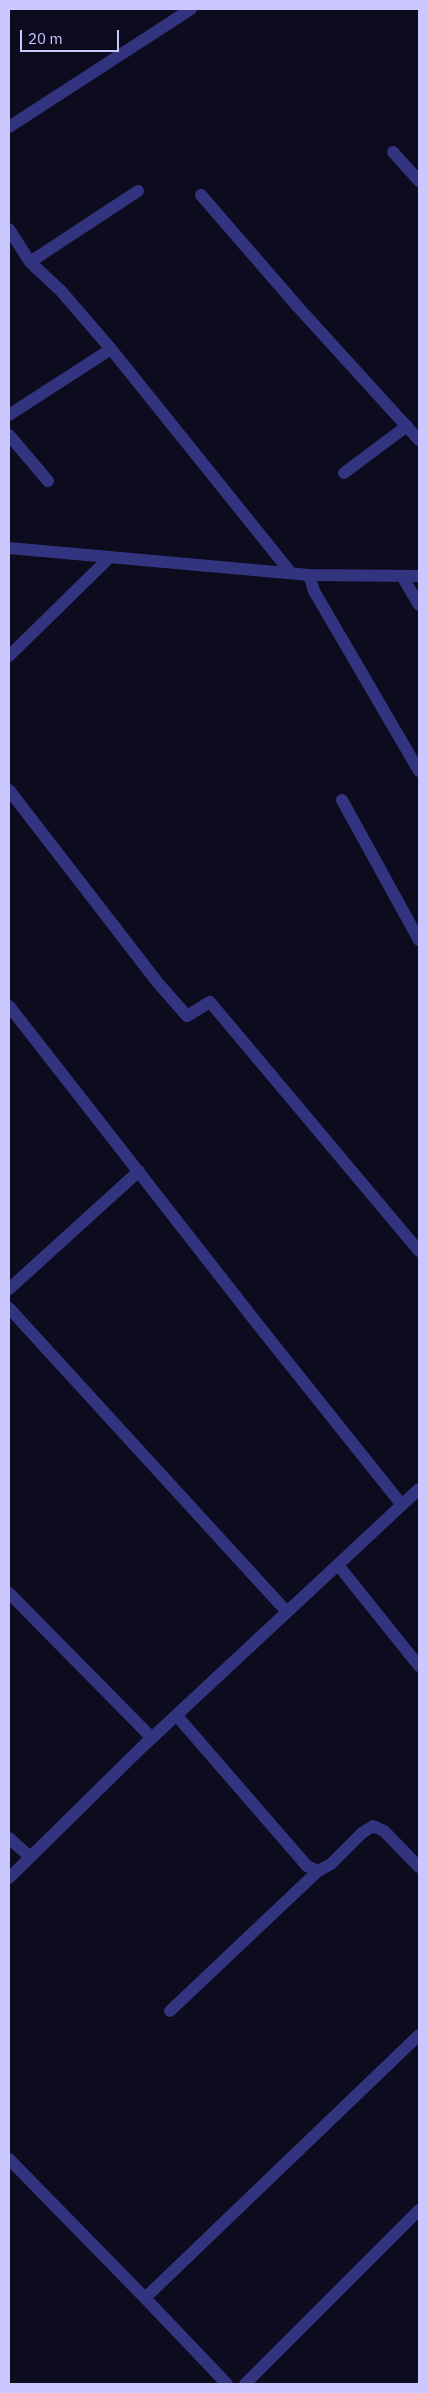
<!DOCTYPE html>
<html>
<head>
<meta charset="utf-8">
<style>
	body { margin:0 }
	#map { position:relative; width:428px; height:2393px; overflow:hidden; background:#0d0b1e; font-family:"IBM Plex Sans",sans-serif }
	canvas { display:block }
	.frame { position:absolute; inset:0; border:10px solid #cbc7ff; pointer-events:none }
	.scale { position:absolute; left:20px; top:30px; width:99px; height:22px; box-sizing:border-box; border:2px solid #cbc7ff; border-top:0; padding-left:6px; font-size:15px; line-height:18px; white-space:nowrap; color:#cbc7ff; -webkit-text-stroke:4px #0d0b1e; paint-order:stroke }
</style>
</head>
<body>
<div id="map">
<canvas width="428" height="2393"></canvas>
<div class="frame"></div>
<div class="scale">20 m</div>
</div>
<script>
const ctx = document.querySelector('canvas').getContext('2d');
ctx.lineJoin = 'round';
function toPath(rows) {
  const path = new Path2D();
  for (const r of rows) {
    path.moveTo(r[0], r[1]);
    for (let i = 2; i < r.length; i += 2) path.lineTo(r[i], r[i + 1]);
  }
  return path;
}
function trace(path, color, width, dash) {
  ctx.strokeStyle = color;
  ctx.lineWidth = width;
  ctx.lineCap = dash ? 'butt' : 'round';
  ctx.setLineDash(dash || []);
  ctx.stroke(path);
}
trace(toPath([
	[9,127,191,9],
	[393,152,419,181],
	[201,195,298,307,419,440],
	[9,229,30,262,61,291,111,349,291,573],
	[30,262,138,191],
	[9,415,111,349],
	[9,435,48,481],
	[344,473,407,426],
	[309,575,314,591,419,771],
	[402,576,419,605],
	[9,656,109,558],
	[9,790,158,983,187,1016,210,1002,419,1251],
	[342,800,419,940],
	[9,1006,259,1326,402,1505],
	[9,1289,139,1171],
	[9,1308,287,1612],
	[338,1565,419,1666],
	[9,1593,152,1738],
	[177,1716,307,1866,318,1871,331,1864,362,1833,373,1826,384,1831,419,1867],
	[9,1838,30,1857],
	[9,1878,140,1749,419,1489],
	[170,2011,318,1871],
	[9,2159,145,2298,227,2384],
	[145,2298,419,2035],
	[245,2384,419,2210]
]), '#33347f', 12);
trace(toPath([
	[9,548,309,575,419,576]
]), '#33347f', 12);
</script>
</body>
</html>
